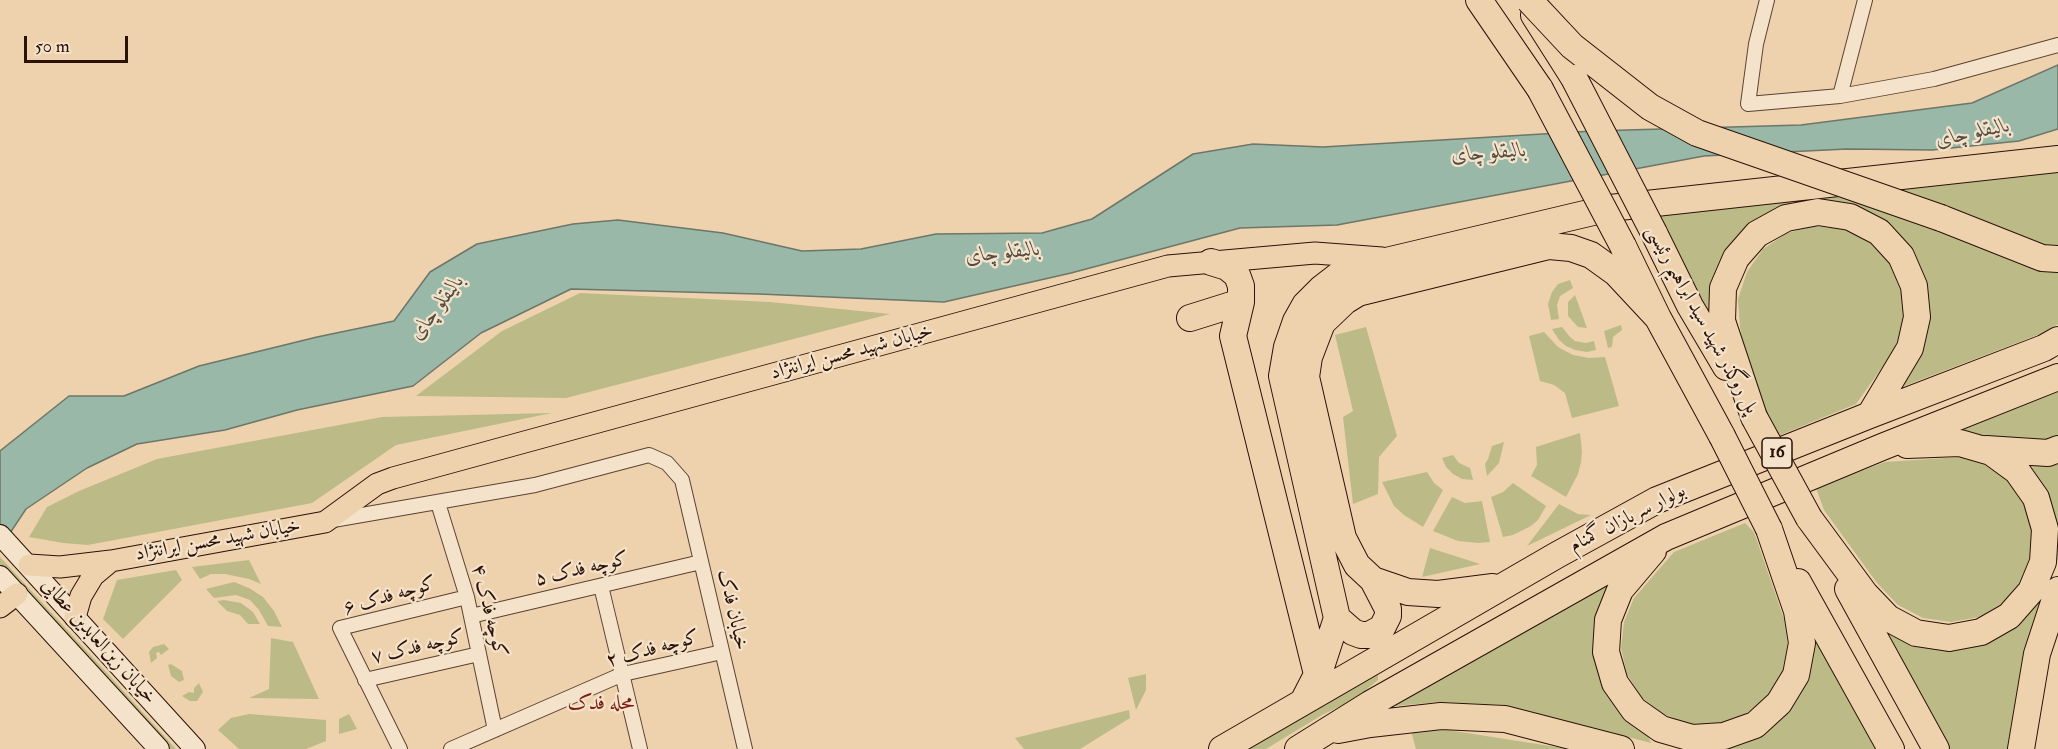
<!DOCTYPE html>
<html>
<head>
<meta charset="utf-8">
<style>
	body { margin:0 }
	#map { position:relative; width:2058px; height:749px; overflow:hidden; background:#eed2ad; font-family:"IM FELL Double Pica",serif }
	canvas { display:block }
	.scale { position:absolute; left:24px; top:36px; width:104px; height:27px; box-sizing:border-box; border:3px solid #2b1208; border-top:0; padding-left:8px; font-size:18px; line-height:21px; white-space:nowrap; color:#2b1208; -webkit-text-stroke:4px #f4e2ca; paint-order:stroke }
</style>
</head>
<body>
<div id="map">
<canvas width="2058" height="749"></canvas>
<div class="scale">50 m</div>
</div>
<script>
const ctx = document.querySelector('canvas').getContext('2d');
ctx.lineJoin = 'round';
function fill(path, color) {
  ctx.fillStyle = color;
  ctx.fill(path, 'evenodd');
}
function toPath(rows) {
  const path = new Path2D();
  for (const r of rows) {
    path.moveTo(r[0], r[1]);
    for (let i = 2; i < r.length; i += 2) path.lineTo(r[i], r[i + 1]);
  }
  return path;
}
function trace(path, color, width, dash) {
  ctx.strokeStyle = color;
  ctx.lineWidth = width;
  ctx.lineCap = dash ? 'butt' : 'round';
  ctx.setLineDash(dash || []);
  ctx.stroke(path);
}
function write(font, color, halo, rows, align = 'center') {
  ctx.font = font + ' "IM FELL Double Pica",Amiri,serif';
  ctx.lineWidth = 4.5;
  ctx.setLineDash([]);
  ctx.textBaseline = 'middle';
  ctx.strokeStyle = halo;
  ctx.fillStyle = color;
  for (const [text, x, y, turn = 0] of rows) {
    ctx.save();
    ctx.translate(x, y);
    ctx.rotate((+turn || 0) * Math.PI / 180);
    ctx.textAlign = isNaN(turn) ? turn : align;
    if (halo) ctx.strokeText(text, 0, 0);
    ctx.fillText(text, 0, 0);
    ctx.restore();
  }
}
fill(toPath([
	[2058,172,2058,246,2043,246,1891,188],
	[1824,189,2058,270,2058,324,2040,334,1894,390,1928,315,1927,287,1912,251,1884,222,1755,227,1715,326,1651,209],
	[1814,226,1842,229,1868,240,1888,260,1900,283,1904,310,1900,336,1888,359,1856,404,1778,436,1765,414,1744,351,1740,327,1738,299,1747,272,1763,249,1787,233],
	[1570,280,1573,288,1560,296,1557,305,1559,319,1551,320,1548,304,1552,292,1558,284],
	[580,293,770,302,890,314,566,398,416,396,502,331],
	[1575,295,1587,328,1578,327,1568,316,1568,302],
	[1621,325,1622,330,1613,337,1612,347,1608,348,1604,331],
	[1366,327,1397,436,1379,457,1378,494,1353,504,1343,417,1353,411,1335,335],
	[1562,327,1570,337,1575,341,1586,343,1594,341,1596,350,1587,352,1575,350,1566,346,1559,340,1552,329],
	[1544,332,1558,347,1573,355,1589,358,1605,357,1619,406,1572,418,1565,393,1554,385,1540,381,1529,336],
	[2058,392,2058,559,2049,579,2009,749,1946,749,1880,628,1912,646,1948,650,1986,643,2015,628,2040,599,2042,494,1939,436],
	[552,413,396,445,312,503,88,545,63,543,29,537,47,507,79,491,157,459,382,417],
	[1580,433,1582,451,1581,462,1578,474,1566,497,1531,476,1537,465,1536,447],
	[1504,442,1499,463,1487,476,1485,464,1488,459,1492,446],
	[1453,455,1459,463,1470,468,1473,480,1462,479,1453,474,1446,467,1442,458],
	[1960,457,1985,465,2007,480,2023,501,2031,526,2031,554,2021,581,2003,603,1979,617,1951,622,1923,618,1898,605,1877,583,1824,510,1816,488,1885,462],
	[1427,472,1434,483,1443,490,1423,527,1404,515,1394,506,1382,482],
	[1513,483,1546,506,1538,520,1531,526,1513,535,1503,537,1491,497,1503,492],
	[1452,497,1465,503,1482,501,1490,542,1478,543,1458,541,1433,531],
	[1559,504,1578,514,1591,515,1527,546],
	[1745,523,1754,532,1784,619,1788,647,1782,674,1766,698,1744,715,1718,725,1689,724,1663,714,1641,697,1627,674,1621,648,1624,622,1634,598,1674,552],
	[1430,548,1480,564,1422,577],
	[0,557,107,673,176,749,167,749,101,678,0,566],
	[249,560,261,584,249,579,225,574,211,574,200,579,192,567],
	[176,570,182,580,123,639,103,619,117,580],
	[1613,579,1597,619,1651,743,1505,705,1439,702,1395,706,1485,648],
	[234,582,249,588,263,597,274,611,282,627,268,626,259,610,250,600,236,595,214,598,206,589],
	[224,600,241,603,253,612,260,624,248,624,240,615,227,611,217,601],
	[1812,628,1880,749,1726,749,1763,734,1791,708,1807,678],
	[271,638,293,642,319,699,249,698,269,689],
	[164,644,169,649,161,655,159,652,156,653,157,658,151,663,149,652,153,647],
	[171,664,182,671,184,680,179,682,171,676,168,665],
	[1146,674,1146,690,1136,710,1128,678],
	[1376,674,1378,675,1378,680,1355,699,1322,715,1266,749,1240,749],
	[199,683,203,692,197,701,190,701,182,696,189,692,194,693,194,688],
	[1129,710,1130,718,1080,749,1024,749,1015,738],
	[249,714,326,720,326,741,306,749,239,749,218,730,231,718],
	[349,714,357,729,339,734,339,719],
	[1409,724,1563,748,1568,749,1416,749]
]), '#bcbb87');
const water = toPath([
	[2058,65,2058,129,2019,141,1932,150,1847,149,1704,156,1337,225,1240,228,1071,273,944,302,759,294,571,289,481,333,413,386,297,410,225,430,137,444,87,468,26,509,0,548,0,451,69,396,124,396,199,366,317,337,394,321,430,272,477,244,573,224,618,220,723,233,802,251,861,249,936,234,1042,233,1092,219,1193,154,1253,144,1323,147,1593,131,1801,125,1972,103,2058,65]
]);
fill(water, '#99b8a8');
trace(water, '#6d7668', 1.5);
const street = toPath([
	[1767,0,1756,44,1748,104,1840,96,1934,79,2058,45],
	[1840,96,1865,0],
	[438,503,467,597,495,730],
	[333,520,535,485,649,455,667,463,682,480,745,749],
	[601,586,640,749],
	[471,616,701,562],
	[365,680,479,654],
	[400,749,340,628,467,597],
	[451,749,623,674,722,652]
]);
const secondary = toPath([
	[0,535,195,749],
	[0,576,159,749]
]);
const primary = toPath([
	[29,565,60,567,111,561,325,522,377,484,393,478,1168,266,1315,253,1382,258],
	[0,607,17,594],
	[75,617,81,596,93,576,111,561]
]);
const highway = toPath([
	[1479,0,1540,89],
	[1534,15,1574,78],
	[1941,218,2042,258,2058,259],
	[1654,233,1690,306,1726,367],
	[1623,246,1658,318,1722,436],
	[1211,262,1227,267,1237,275,1241,286,1241,302,1233,336,1317,674],
	[1190,318,1241,302],
	[1754,417,1722,321,1723,288,1736,258,1757,234,1786,218,1818,212,1850,217,1879,232,1901,256,1914,286,1917,317,1910,348,1870,415],
	[1986,449,2048,453,2058,449],
	[1809,518,1865,594,1888,618,1916,633,1949,638,1981,632,2009,616,2031,591,2043,562,2045,529,2036,498,2017,471,1991,452,1960,443,1907,445],
	[1653,551,1620,590,1608,620,1606,652,1615,683,1634,710,1661,729,1692,738,1724,736,1755,725,1779,703,1796,675,1802,643,1797,611,1769,529],
	[1798,582,1891,749],
	[1493,587,1438,594,1408,592,1373,580,1357,565,1343,538,1306,377,1309,357,1322,323,1345,301,1358,293,1549,246,1571,248,1591,255,1616,273,1658,318],
	[1848,589,1936,749],
	[1337,618,1353,632,1361,635,1369,635,1382,628,1388,616,1388,609,1373,580],
	[1303,702,1321,667,1337,618,1282,376,1287,347,1296,321,1305,305,1322,288,1344,271,1610,208,2058,159],
	[1338,730,1370,724,1441,716,1505,719,1621,749],
	[1222,749,1557,555,1657,500,1870,415,2044,348,2058,340],
	[1298,749,1370,704,1666,537,1882,447,2058,377],
	[2021,749,2037,654,2058,590]
]);
trace(street, '#5c4231', 16);
trace(secondary, '#2b1208', 22);
trace(primary, '#2b1208', 23);
trace(highway, '#2b1208', 28);
trace(street, '#f4e2ca', 14);
trace(secondary, '#f4e2ca', 20);
trace(primary, '#eed2ad', 21);
trace(highway, '#eed2ad', 26);
const highwayBridge = toPath([
	[1529,0,1572,46,1650,107,1697,133,1941,218],
	[1574,78,1654,233],
	[1540,89,1623,246],
	[1754,417,1809,518],
	[1722,436,1769,529]
]);
trace(highwayBridge, '#2b1208', 28, []);
trace(highwayBridge, '#eed2ad', 26);
for (const [x, y, w] of [
	[1777,453,30]
]) {
  const box = new Path2D();
  box.roundRect(x - w / 2, y - 15, w, 30, 4.5);
  ctx.fillStyle = '#f4e2ca';
  ctx.fill(box);
  trace(box, '#2b1208', 1.5);
}
write('bold 18px', '#2b1208', null, [
	["16",1777,453]
]);
write('20px', '#2b1208', '#f4e2ca', [
	["پل روگذر شهید سید ابراهیم رئیسی",1701,320,61],
	["خیابان شهید محسن ایراننژاد",852,353,-15],
	["بولوار سربازان گمنام",1628,519,-27],
	["خیابان شهید محسن ایراننژاد",218,541,-10],
	["کوچه فدک ۵",582,570,-13],
	["کوچه فدک ۶",390,597,-16],
	["خیابان فدک",732,610,77],
	["کوچه فدک ۴",488,611,76],
	["خیابان زین‌العابدین عطایی",98,642,48],
	["کوچه فدک ۷",418,648,-13],
	["کوچه فدک ۲",653,650,-15]
]);
write('italic 21px', '#524c40', '#f4e2ca', [
	["بالیقلو چای",1973,134,-12],
	["بالیقلو چای",1489,154,-4],
	["بالیقلو چای",1003,254,-6],
	["بالیقلو چای",438,308,-53]
]);
write('21px', '#7a1f14', '#f4e2ca', [
	["محله فدک",601,704]
]);
</script>
</body>
</html>
